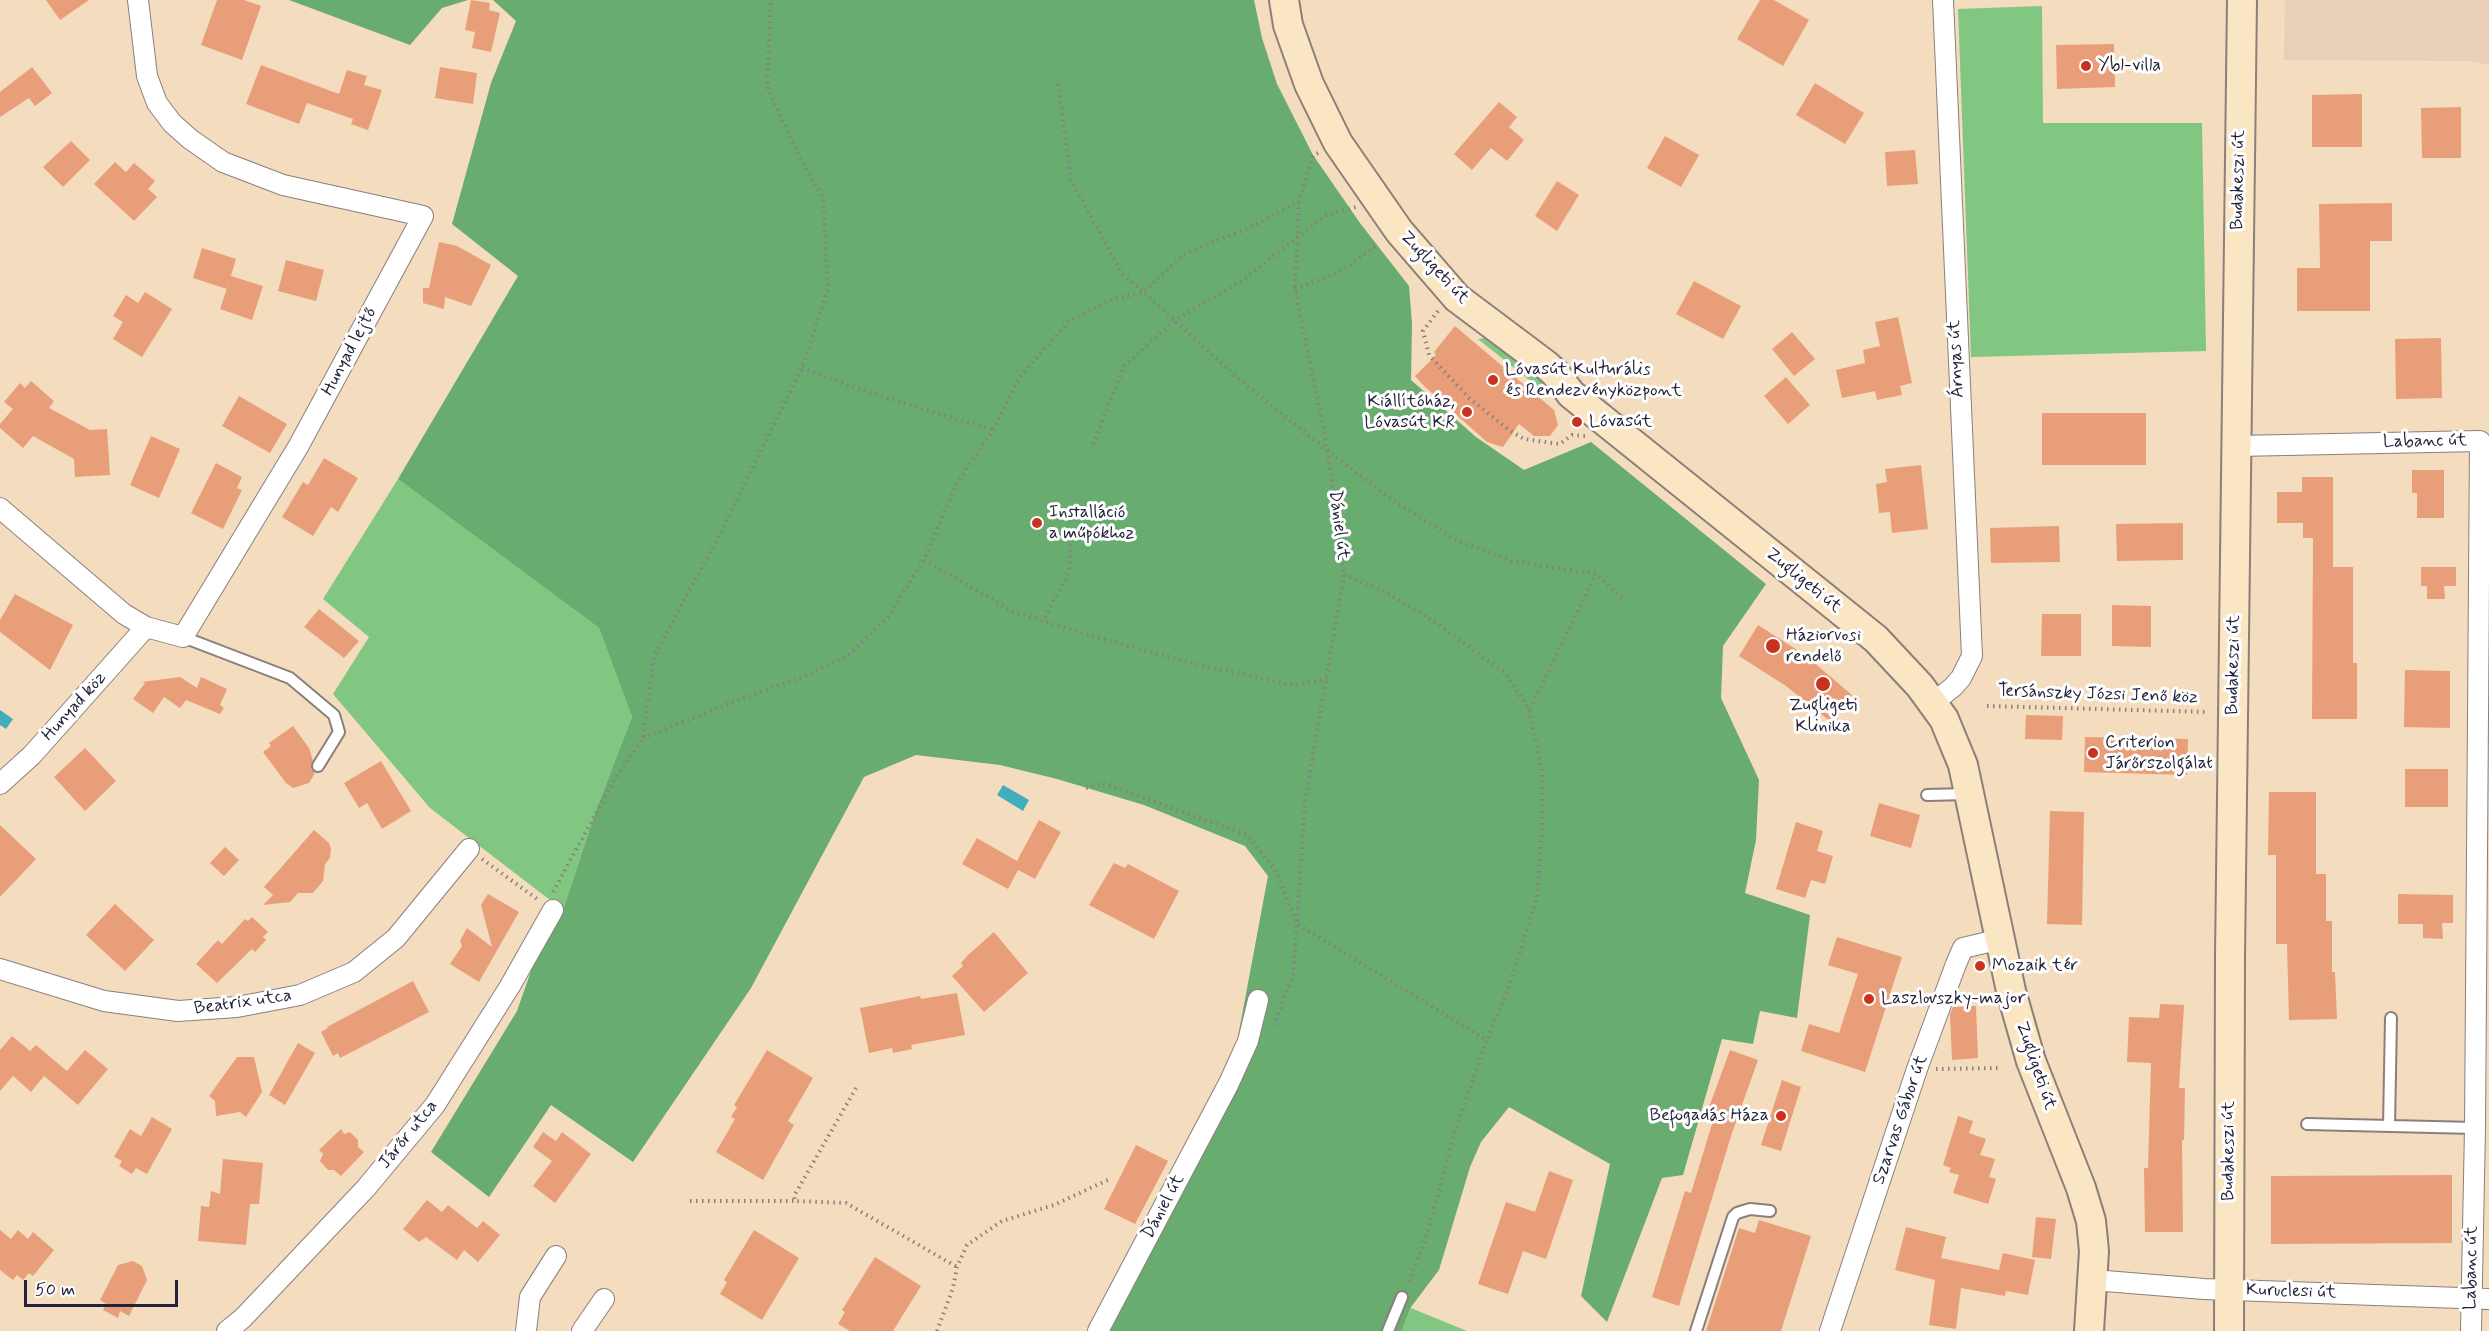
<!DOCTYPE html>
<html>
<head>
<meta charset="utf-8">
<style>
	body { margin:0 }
	#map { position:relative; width:2489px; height:1331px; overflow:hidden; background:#f4dcbe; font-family:Mynerve,sans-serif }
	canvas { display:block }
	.scale { position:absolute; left:24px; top:1280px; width:154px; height:27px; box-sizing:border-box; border:3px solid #22223b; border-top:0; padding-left:8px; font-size:18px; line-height:21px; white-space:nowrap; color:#22223b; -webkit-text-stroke:4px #fff; paint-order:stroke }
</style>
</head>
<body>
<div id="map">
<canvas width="2489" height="1331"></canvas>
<div class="scale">50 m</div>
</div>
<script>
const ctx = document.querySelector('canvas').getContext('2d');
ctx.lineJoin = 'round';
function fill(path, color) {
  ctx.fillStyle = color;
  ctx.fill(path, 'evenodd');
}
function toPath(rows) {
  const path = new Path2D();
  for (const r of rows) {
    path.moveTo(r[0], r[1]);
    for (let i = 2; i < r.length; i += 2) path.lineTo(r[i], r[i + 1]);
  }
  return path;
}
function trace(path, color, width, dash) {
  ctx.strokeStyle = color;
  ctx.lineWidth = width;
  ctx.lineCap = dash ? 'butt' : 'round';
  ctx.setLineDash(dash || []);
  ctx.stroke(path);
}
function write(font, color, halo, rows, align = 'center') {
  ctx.font = font + ' Mynerve,sans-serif';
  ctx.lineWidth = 6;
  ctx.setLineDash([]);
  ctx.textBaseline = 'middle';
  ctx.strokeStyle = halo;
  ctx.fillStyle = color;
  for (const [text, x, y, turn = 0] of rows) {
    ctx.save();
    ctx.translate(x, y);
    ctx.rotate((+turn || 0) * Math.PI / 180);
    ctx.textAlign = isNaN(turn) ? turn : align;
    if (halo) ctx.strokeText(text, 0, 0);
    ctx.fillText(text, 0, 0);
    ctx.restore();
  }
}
fill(toPath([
	[2285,0,2489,0,2489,65,2469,61,2284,60]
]), '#e8cfb7');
fill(toPath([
	[2042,6,2043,123,2202,123,2206,351,1971,357,1958,9],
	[1486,338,1540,379,1548,395,1478,339],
	[398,479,599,628,632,717,595,813,563,910,430,808,333,694,369,637,323,599],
	[1411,1308,1467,1331,1402,1331]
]), '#81c781');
fill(toPath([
	[289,0,468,0,442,8,410,45],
	[493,0,1254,0,1262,38,1277,84,1313,155,1360,223,1409,286,1412,324,1411,380,1476,437,1524,470,1591,442,1766,584,1723,646,1721,698,1759,780,1756,840,1745,893,1810,915,1797,1018,1760,1011,1753,1044,1722,1039,1683,1175,1662,1178,1607,1322,1581,1296,1610,1164,1509,1107,1481,1142,1470,1167,1439,1270,1411,1307,1402,1331,1110,1331,1231,1101,1232,1069,1268,876,1245,846,1144,805,1057,779,1000,765,916,755,864,777,751,988,633,1162,551,1105,489,1197,431,1152,517,1011,544,934,563,910,595,813,632,717,599,628,398,479,518,276,452,224,491,83,516,21]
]), '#68ac6f');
fill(toPath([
	[0,710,13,719,6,729,0,725],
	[1003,785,1029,800,1023,811,997,795]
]), '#40aebd');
fill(toPath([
	[46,0,89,0,60,20],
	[217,0,244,0,261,6,242,60,201,45],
	[471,0,490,3,489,10,500,13,491,52,472,48,475,32,465,30],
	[1760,0,1774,0,1809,20,1783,66,1737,39],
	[2114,44,2115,87,2057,89,2056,45],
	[261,65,339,94,347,70,367,76,364,85,382,90,368,130,351,124,353,119,307,103,299,124,246,104],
	[32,67,52,93,35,106,29,98,0,117,0,92],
	[440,67,477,73,473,104,435,98],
	[1815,83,1864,113,1845,144,1796,115],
	[2362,94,2362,147,2312,147,2312,95],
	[1499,102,1517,117,1509,127,1524,140,1507,161,1491,148,1472,170,1454,154],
	[2461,107,2461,158,2422,158,2421,108],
	[1665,136,1699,155,1681,187,1647,168],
	[71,141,90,160,63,187,43,167],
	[1915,150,1918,184,1887,186,1885,152],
	[115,162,126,172,134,163,155,181,148,189,157,197,134,221,94,184],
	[1557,181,1579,195,1557,231,1535,216],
	[2392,203,2392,241,2370,241,2370,311,2297,311,2297,268,2320,268,2319,204],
	[439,242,457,246,491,265,471,306,445,297,444,309,423,303,423,288,429,288],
	[202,248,236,259,227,289,193,278],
	[286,260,324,270,316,301,278,291],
	[231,276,263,286,252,320,220,309],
	[1694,281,1741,306,1723,339,1676,314],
	[145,292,172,309,142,357,113,339,123,322,113,316,126,295,138,303],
	[1898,317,1912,383,1900,386,1902,395,1877,400,1875,391,1842,398,1836,370,1865,363,1863,350,1880,346,1875,322],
	[1455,326,1554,410,1558,425,1550,436,1534,436,1519,424,1503,447,1487,442,1424,386,1415,376,1436,355,1434,352],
	[1792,332,1815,359,1794,376,1772,349],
	[2441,338,2442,398,2396,399,2395,339],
	[1786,377,1810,405,1788,424,1764,396],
	[31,381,54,401,49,408,90,430,107,429,110,475,75,477,74,459,33,436,23,448,0,428,0,424,13,409,4,402,20,383,25,388],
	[239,396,287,424,270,453,222,426],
	[2042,413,2146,413,2146,465,2042,465],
	[151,436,180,449,159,498,130,485],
	[324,458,358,478,338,512,331,507,313,536,282,517,303,482,308,485],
	[216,463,242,477,237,488,242,490,223,529,191,513],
	[1921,465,1928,529,1892,533,1890,512,1879,513,1876,484,1887,482,1885,469],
	[2412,470,2444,470,2444,518,2417,518,2417,493,2412,493],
	[2302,477,2333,477,2333,567,2353,567,2353,663,2357,663,2357,719,2312,719,2313,538,2303,538,2303,523,2277,523,2277,492,2302,492],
	[2183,523,2183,560,2117,561,2116,524],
	[2059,526,2060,562,1991,563,1990,528],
	[2421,567,2456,567,2456,586,2444,586,2445,599,2427,599,2427,586,2421,586],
	[15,594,73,625,50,670,0,632,0,620],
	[2112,605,2151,606,2151,647,2112,646],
	[319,609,359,641,344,658,304,627],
	[2042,614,2081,614,2081,656,2041,656],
	[1758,625,1805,655,1852,695,1831,722,1786,686,1739,656],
	[2405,670,2450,671,2450,728,2404,727],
	[180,677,197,688,201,677,227,689,220,705,224,708,220,714,186,700,180,708,164,697,153,713,133,699,145,683,142,682],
	[2026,715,2063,716,2062,740,2025,739],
	[293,726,309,748,313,761,311,766,315,773,309,783,293,788,286,783,263,752,271,746,269,743],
	[2085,737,2188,739,2187,775,2084,772],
	[85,748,116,781,85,811,54,777],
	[381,761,411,811,382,829,367,803,359,808,344,783],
	[2405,769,2448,769,2448,807,2405,807],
	[2269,792,2316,792,2316,874,2326,874,2326,921,2332,921,2332,972,2335,972,2337,1019,2289,1020,2287,944,2276,944,2276,855,2268,855],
	[1879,803,1920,815,1911,848,1870,836],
	[2050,811,2084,812,2082,925,2047,924],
	[1039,820,1061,832,1035,879,1018,870,1008,889,962,864,977,838,1017,861],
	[1796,822,1823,831,1817,851,1833,856,1825,884,1811,880,1805,898,1776,889],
	[0,825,36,859,0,897],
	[314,830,329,843,331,849,330,858,325,864,323,881,313,893,298,893,290,902,263,905,273,895,264,887],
	[225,847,239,860,224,876,210,863],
	[1114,863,1125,868,1128,864,1179,891,1154,939,1089,905],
	[488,894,519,912,479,982,450,964,462,946,460,941,467,928,492,947,481,905],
	[2398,894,2453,895,2453,923,2442,923,2443,939,2423,938,2423,924,2398,924],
	[115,904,154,940,125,971,86,935],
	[252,917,268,932,263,937,266,940,255,952,252,949,217,983,196,964,218,940,222,944,245,919,248,921],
	[994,932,1028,973,984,1012,952,976,963,966,961,963,968,955],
	[1837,937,1902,957,1865,1072,1801,1051,1809,1024,1839,1033,1858,974,1828,965],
	[413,981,429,1012,340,1058,338,1053,333,1056,321,1032,328,1028,327,1027],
	[957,993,965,1035,911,1045,912,1049,893,1053,892,1048,869,1053,860,1008,920,996,921,999],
	[2160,1004,2184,1005,2179,1088,2185,1088,2184,1140,2182,1140,2183,1232,2145,1232,2144,1168,2148,1168,2151,1063,2127,1062,2129,1017,2159,1018],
	[1976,1006,1978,1058,1952,1060,1950,1014,1953,1007],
	[12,1036,30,1051,36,1045,67,1071,85,1050,108,1069,78,1105,44,1076,31,1092,13,1076,0,1091,0,1050],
	[298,1043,315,1053,285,1105,269,1095],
	[767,1050,813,1078,788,1121,794,1125,763,1180,716,1152,735,1119,731,1117,737,1107,734,1105],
	[1730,1050,1758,1060,1732,1133,1679,1306,1652,1297,1685,1191,1691,1193,1712,1124,1704,1121],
	[237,1057,254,1057,262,1092,246,1117,240,1112,216,1116,215,1101,209,1096],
	[1782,1080,1801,1087,1781,1151,1761,1145],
	[1958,1116,1973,1121,1969,1133,1986,1139,1980,1155,1995,1159,1989,1177,1996,1179,1988,1204,1953,1193,1959,1175,1949,1172,1951,1168,1943,1165],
	[152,1117,172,1129,147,1174,136,1168,132,1174,119,1166,122,1161,114,1157,130,1129,141,1136],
	[341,1129,344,1134,350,1132,358,1140,358,1147,364,1152,341,1176,334,1170,328,1170,320,1161,323,1154,319,1150],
	[543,1132,556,1141,562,1132,591,1154,555,1203,533,1186,552,1161,533,1147],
	[1136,1145,1168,1161,1135,1224,1104,1209],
	[223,1159,263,1163,259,1204,250,1204,246,1245,198,1241,201,1206,209,1207,211,1191,220,1194],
	[1549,1171,1573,1180,1546,1259,1523,1251,1508,1294,1478,1284,1506,1202,1535,1212],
	[2452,1175,2452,1243,2271,1244,2271,1176],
	[427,1200,442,1212,448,1205,477,1228,483,1221,500,1235,478,1262,464,1250,457,1260,426,1237,419,1242,403,1229],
	[2036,1217,2056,1219,2051,1259,2032,1257],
	[1759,1220,1811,1236,1781,1331,1706,1331,1739,1228,1755,1233],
	[1906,1227,1946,1237,1941,1258,1999,1270,2003,1253,2035,1260,2028,1295,2006,1291,2005,1296,1961,1288,1956,1329,1929,1325,1935,1280,1895,1270],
	[0,1230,11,1239,18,1230,28,1239,33,1232,54,1250,33,1276,29,1273,23,1280,17,1275,13,1280,0,1270],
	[754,1230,799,1258,762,1320,720,1294,727,1282,724,1280],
	[875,1257,921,1286,893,1331,850,1331,838,1324,845,1312,842,1310],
	[133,1261,142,1266,147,1280,129,1316,120,1311,118,1318,103,1310,106,1304,100,1300,118,1265]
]), '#e99e7a');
const lane = toPath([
	[183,637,290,678,334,715,339,732,318,766],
	[1927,795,1968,794],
	[2307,1124,2475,1128],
	[2389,1126,2391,1018],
	[1388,1331,1402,1297],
	[1696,1331,1733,1217,1737,1213,1750,1209,1770,1211]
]);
const street = toPath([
	[2237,446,2480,441,2475,1128,2471,1331],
	[0,508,124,614,146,627,183,637,298,447,423,216,283,185,223,162,190,139,172,123,157,103,147,76,138,0],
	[1933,703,1953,687,1961,678,1972,656,1943,0],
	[0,784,32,755,146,627],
	[0,969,104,1001,178,1011,237,1007,300,995,354,972,396,938,469,849],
	[2093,1280,2204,1289,2489,1299],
	[227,1331,243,1318,366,1188,435,1105,510,986,553,910],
	[526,1331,530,1297,556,1256],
	[582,1331,604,1299],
	[1098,1331,1229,1083,1248,1041,1258,1000],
	[1830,1331,1917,1069,1956,964,1963,948,2001,939]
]);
const secondary = toPath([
	[1284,0,1288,25,1309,84,1338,143,1399,231,1457,298,1545,364,1555,373,1571,394,1876,639,1920,686,1944,719,1963,765,2011,991,2031,1061,2081,1188,2091,1221,2094,1251,2089,1331],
	[2229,1331,2230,956,2242,0]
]);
trace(lane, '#8b7f7c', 14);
trace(street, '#8b7f7c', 22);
trace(secondary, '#8b7f7c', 32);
trace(toPath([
	[1058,84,1071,180,1121,272,1247,386,1328,451,1391,499,1456,540,1512,561,1596,574,1622,599],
	[1318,153,1313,155,1299,201,1295,289,1328,451,1344,575,1305,802,1297,924,1487,1040,1456,1128,1425,1241,1407,1285],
	[1295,289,1339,272,1379,244],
	[1438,311,1423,331,1429,355,1469,398,1509,430,1524,439,1560,444,1572,435,1585,436],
	[802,368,867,392,993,430],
	[1093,444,1124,366,1175,320,1243,280,1326,215,1356,207],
	[1037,523,1071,540,1069,572,1043,621],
	[924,560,1014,612,1091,636,1203,666,1293,685,1327,679],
	[1344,575,1380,589,1429,618,1506,674,1529,709,1542,771,1542,829,1537,898,1508,989,1487,1040],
	[1987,706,2209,712],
	[1530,709,1596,574],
	[643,738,743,698,800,678,850,654,888,617,924,560,956,485,993,430,1019,378,1068,322,1110,300,1144,292,1184,254,1249,228,1299,201],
	[1086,788,1103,783,1247,835,1275,869,1297,924,1293,975,1274,1025],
	[482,859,537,899],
	[553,892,614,780,643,738,654,656,714,545,802,368,828,289,823,198,799,156,767,86,771,0],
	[1936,1069,2002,1068],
	[856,1088,794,1196,795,1201,846,1203,957,1267],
	[690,1201,795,1201],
	[937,1331,953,1288,957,1267,967,1245,1002,1221,1054,1205,1110,1179]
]), '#8b7f7c', 4, [1.5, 4.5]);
trace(lane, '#fff', 10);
trace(street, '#fff', 20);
trace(secondary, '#fbe6c4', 28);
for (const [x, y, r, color] of [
	[2086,66,6,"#c8321e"],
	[1493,380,6,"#c8321e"],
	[1467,412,6,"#c8321e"],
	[1577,422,6,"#c8321e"],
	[1037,523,6,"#c8321e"],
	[1773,646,8,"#c8321e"],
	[1823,684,8,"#c8321e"],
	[2093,753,6,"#c8321e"],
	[1980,966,6,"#c8321e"],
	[1869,999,6,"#c8321e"],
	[1781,1116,6,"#c8321e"]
]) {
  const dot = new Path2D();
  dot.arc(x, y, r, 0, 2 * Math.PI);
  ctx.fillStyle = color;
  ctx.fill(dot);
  trace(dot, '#fff', 2);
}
write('18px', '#22223b', '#fff', [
	["Ybl-villa",2098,66],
	["Lóvasút Kulturális",1505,370],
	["és Rendezvényközpont",1505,391],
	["Kiállítóház,",1455,402,"right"],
	["Lóvasút KR",1455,423,"right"],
	["Lóvasút",1589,422],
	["Installáció",1049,513],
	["a műpókhoz",1049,534],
	["Háziorvosi",1786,636],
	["rendelő",1786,657],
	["Zugligeti",1823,706,"center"],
	["Klinika",1823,727,"center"],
	["Criterion",2105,743],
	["Járőrszolgálat",2105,764],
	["Mozaik tér",1992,966],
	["Laszlovszky-major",1881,999],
	["Befogadás Háza",1769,1116,"right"]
], 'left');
write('18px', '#22223b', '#fff', [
	["Budakeszi út",2239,180,-89],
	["Zugligeti út",1434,268,47],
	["Hunyad lejtő",350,352,-62],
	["Árnyas út",1957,359,-93],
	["Labanc út",2425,442,-1],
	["Dániel út",1338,525,83],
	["Zugligeti út",1803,581,39],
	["Budakeszi út",2234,665,-89],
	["Tersánszky Józsi Jenő köz",2098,695,2],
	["Hunyad köz",75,707,-48],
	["Beatrix utca",243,1003,-8],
	["Zugligeti út",2035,1066,71],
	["Szarvas Gábor út",1901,1120,-71],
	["Járőr utca",409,1135,-51],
	["Budakeszi út",2229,1151,-90],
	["Dániel út",1164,1207,-62],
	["Labanc út",2472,1268,-89],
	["Kuruclesi út",2291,1292,2]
]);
</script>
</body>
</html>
